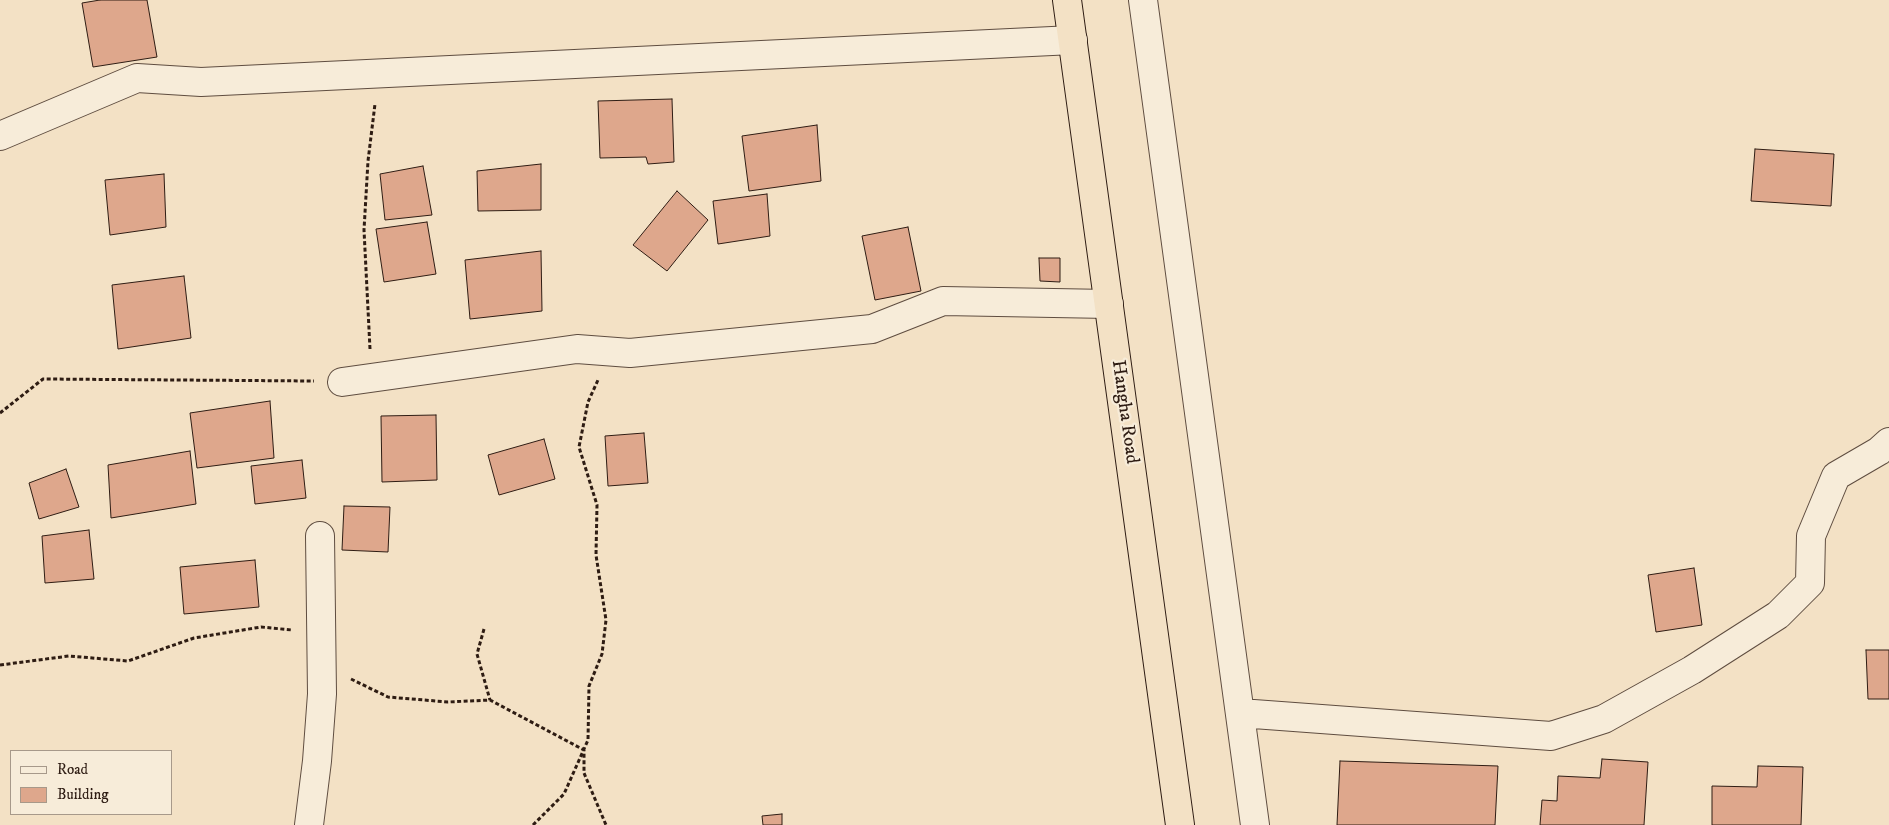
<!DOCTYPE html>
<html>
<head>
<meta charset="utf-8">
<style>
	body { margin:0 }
	#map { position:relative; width:1889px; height:825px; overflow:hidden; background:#f3e1c5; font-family:"IM FELL DW Pica",serif }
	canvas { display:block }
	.legend { position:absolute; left:10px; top:750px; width:162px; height:65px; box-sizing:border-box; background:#f7ecd9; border:1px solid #a7998a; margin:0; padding:6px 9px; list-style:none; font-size:15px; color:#2e1c13 }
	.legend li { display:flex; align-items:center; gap:10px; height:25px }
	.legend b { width:25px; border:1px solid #a7998a }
</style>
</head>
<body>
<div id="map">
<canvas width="1889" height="825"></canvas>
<ul class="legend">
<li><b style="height:6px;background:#f7ecd9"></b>Road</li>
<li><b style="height:14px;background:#dea78c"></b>Building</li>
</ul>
</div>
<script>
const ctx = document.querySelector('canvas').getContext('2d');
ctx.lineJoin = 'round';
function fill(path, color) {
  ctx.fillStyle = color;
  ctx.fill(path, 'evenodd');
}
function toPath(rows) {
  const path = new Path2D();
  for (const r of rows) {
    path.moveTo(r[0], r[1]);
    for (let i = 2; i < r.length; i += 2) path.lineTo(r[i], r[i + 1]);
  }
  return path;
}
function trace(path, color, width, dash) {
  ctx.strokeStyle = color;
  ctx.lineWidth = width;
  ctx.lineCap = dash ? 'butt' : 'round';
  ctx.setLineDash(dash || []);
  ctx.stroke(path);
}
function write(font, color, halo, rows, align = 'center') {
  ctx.font = font + ' "IM FELL DW Pica",serif';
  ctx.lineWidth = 4.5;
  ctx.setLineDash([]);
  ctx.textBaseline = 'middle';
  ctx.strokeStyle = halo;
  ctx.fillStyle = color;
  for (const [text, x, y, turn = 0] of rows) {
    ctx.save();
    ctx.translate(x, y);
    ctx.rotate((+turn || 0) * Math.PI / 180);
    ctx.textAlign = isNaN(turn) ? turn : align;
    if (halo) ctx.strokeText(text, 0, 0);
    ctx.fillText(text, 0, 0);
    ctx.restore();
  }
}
const building = toPath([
	[100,0,147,0,157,57,93,67,82,3,100,0],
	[672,99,674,162,648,164,646,157,600,158,598,101,672,99],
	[817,125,821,181,749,191,742,136,817,125],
	[1755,149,1834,154,1831,206,1751,201,1755,149],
	[541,164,541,210,478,211,477,171,541,164],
	[423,166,432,215,385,220,380,174,423,166],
	[164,174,166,227,110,235,105,180,164,174],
	[677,191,708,220,667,271,633,245,677,191],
	[767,194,770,236,718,244,713,201,767,194],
	[427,222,436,274,384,282,376,229,427,222],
	[908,227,921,291,875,300,862,236,908,227],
	[541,251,542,311,470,319,465,260,541,251],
	[1039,258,1060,258,1060,282,1040,281,1039,258],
	[184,276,191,338,118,349,112,285,184,276],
	[270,401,274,458,197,468,190,413,270,401],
	[436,415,437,480,382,482,381,416,436,415],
	[644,433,648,483,608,486,605,436,644,433],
	[544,439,555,479,499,495,488,455,544,439],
	[190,451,196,504,111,518,108,465,190,451],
	[302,460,306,498,255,504,251,466,302,460],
	[66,469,79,507,39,519,29,483,66,469],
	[344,506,390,507,388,552,342,550,344,506],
	[89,530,94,579,45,583,42,536,89,530],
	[255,560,259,607,184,614,180,567,255,560],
	[1694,568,1702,625,1656,632,1648,575,1694,568],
	[1866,650,1889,650,1889,699,1868,699,1866,650],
	[1602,759,1648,762,1644,825,1540,825,1542,800,1557,801,1558,776,1600,778,1602,759],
	[1340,761,1498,766,1495,825,1337,825,1340,761],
	[1758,766,1803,767,1801,825,1712,825,1712,786,1757,787,1758,766],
	[782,814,782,825,763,825,762,816,782,814]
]);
fill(building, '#dea78c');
trace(building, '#2e1c13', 1);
const minor = toPath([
	[1143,0,1255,825],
	[0,136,137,78,201,82,1073,40],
	[342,382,577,349,630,353,872,329,943,301,1109,304],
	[1240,713,1551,736,1604,719,1692,670,1778,615,1810,583,1811,536,1836,476,1879,451,1889,442],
	[309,825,317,761,322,694,320,536]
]);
const highway = toPath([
	[1067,0,1180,825]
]);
trace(minor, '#5f4d40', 30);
trace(highway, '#2e1c13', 30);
trace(toPath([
	[370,349,364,230,368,161,375,104],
	[0,413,43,379,314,381],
	[484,629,477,654,490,700],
	[0,665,69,656,128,661,194,638,261,627,292,630],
	[351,679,388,697,448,702,490,700,584,750,584,773,606,825],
	[533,825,564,794,588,740,589,686,602,654,606,620,596,555,597,505,579,447,588,402,598,380]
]), '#2e1c13', 3, [4, 2.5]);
trace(minor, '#f7ecd9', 28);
trace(highway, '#f3e1c5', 28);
write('19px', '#2e1c13', '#f7ecd9', [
	["Hangha Road",1124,412,82]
]);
</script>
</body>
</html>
